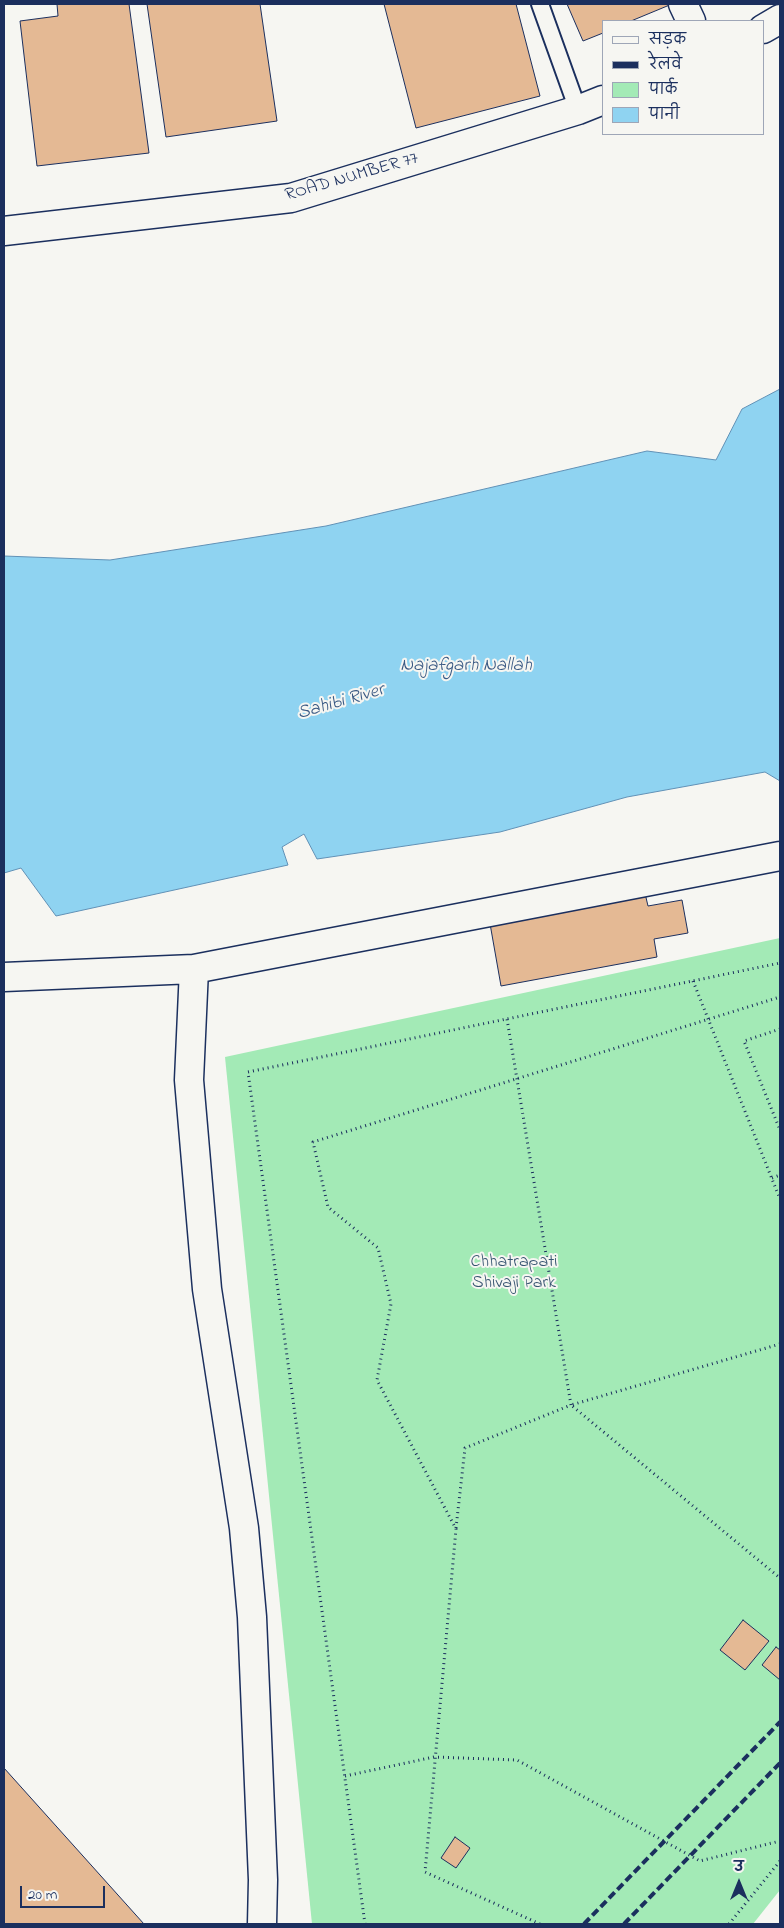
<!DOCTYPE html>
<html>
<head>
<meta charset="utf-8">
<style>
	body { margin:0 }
	#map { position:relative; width:784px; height:1928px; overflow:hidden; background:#f6f6f2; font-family:"Indie Flower","Playpen Sans Deva",sans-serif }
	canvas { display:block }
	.frame { position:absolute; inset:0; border:5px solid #1b2f5e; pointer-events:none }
	.legend { position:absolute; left:602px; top:20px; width:162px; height:115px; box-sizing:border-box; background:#f6f6f2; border:1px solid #9ea6b7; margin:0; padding:6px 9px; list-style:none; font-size:15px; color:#1b2f5e }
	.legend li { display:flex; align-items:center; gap:10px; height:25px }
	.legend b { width:25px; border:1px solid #9ea6b7 }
	.north { position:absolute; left:714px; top:1858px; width:50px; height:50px; -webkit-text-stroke:4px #f6f6f2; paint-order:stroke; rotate:0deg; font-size:14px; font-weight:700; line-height:20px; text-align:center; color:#1b2f5e }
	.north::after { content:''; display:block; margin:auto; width:18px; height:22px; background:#1b2f5e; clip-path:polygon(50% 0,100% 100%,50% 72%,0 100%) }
	.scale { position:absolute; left:20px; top:1886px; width:85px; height:22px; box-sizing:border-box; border:2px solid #1b2f5e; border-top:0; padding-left:6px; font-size:15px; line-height:18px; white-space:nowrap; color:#1b2f5e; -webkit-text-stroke:4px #f6f6f2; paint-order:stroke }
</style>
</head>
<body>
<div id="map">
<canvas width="784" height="1928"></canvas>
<div class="frame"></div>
<ul class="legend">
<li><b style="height:6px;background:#f6f6f2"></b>सड़क</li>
<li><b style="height:6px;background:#1b2f5e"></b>रेलवे</li>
<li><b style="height:14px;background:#a3eab6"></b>पार्क</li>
<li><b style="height:14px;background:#8fd3f1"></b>पानी</li>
</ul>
<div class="north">उ</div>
<div class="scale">20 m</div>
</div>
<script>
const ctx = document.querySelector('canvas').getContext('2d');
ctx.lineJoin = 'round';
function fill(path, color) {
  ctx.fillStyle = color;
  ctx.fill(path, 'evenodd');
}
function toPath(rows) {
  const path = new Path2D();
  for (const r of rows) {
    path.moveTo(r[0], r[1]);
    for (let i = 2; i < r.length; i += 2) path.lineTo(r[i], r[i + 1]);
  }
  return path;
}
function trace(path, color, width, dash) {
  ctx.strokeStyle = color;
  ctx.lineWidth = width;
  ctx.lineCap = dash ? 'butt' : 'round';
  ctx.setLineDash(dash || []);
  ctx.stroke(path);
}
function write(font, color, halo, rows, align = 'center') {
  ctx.font = font + ' "Indie Flower",sans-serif';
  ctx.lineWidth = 4;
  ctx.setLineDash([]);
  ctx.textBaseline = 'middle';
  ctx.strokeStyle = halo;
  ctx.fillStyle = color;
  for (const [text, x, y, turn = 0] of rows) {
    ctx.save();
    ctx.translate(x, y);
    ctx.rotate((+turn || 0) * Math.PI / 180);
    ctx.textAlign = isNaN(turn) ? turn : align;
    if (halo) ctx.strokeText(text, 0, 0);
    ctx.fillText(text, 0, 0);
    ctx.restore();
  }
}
fill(toPath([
	[780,938,780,1890,753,1924,312,1924,225,1057]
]), '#a3eab6');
const water = toPath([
	[780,389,780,781,765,772,627,797,500,832,317,859,304,834,282,847,288,865,56,916,21,868,4,873,4,556,110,560,326,526,647,451,716,460,742,409,780,389]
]);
fill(water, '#8fd3f1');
trace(water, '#6191b6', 1);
const building = toPath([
	[57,4,129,4,149,153,37,166,20,21,58,16,57,4],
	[147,4,260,4,277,121,166,137,147,4],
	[384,4,516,4,540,96,416,128,384,4],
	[567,4,672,4,631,21,603,21,603,33,583,41,567,4],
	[644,889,648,906,682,900,688,933,654,939,657,957,501,986,489,918,644,889],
	[743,1620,769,1641,745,1670,720,1650,743,1620],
	[776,1647,780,1650,780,1680,762,1665,776,1647],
	[4,1768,144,1924,4,1924,4,1768],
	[455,1837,470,1848,456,1868,441,1858,455,1837]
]);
fill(building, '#e4b994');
trace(building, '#1b2f5e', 1);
const lane = toPath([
	[540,4,578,110]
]);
const street = toPath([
	[683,4,691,21],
	[763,29,780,19],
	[4,231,291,198,578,110,603,100],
	[194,969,189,1080,207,1289,244,1528,252,1617,263,1880,262,1924],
	[4,977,194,969,780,856]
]);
trace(lane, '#1b2f5e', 20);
trace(street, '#1b2f5e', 31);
trace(toPath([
	[693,981,780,1199],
	[780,1029,744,1041,780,1130],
	[772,1178,780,1175],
	[780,1344,571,1405,780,1578],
	[456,1528,465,1448,571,1405,507,1019],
	[345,1776,434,1757,517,1760,700,1861,780,1841],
	[365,1924,248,1072,780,963],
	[540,1924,425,1872,456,1529,377,1380,391,1304,378,1248,328,1207,313,1142,780,997],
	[729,1924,780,1861]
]), '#1b2f5e', 3, [1, 4]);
trace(lane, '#f6f6f2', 16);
trace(street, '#f6f6f2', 28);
trace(toPath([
	[584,1924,780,1722],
	[624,1924,780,1763]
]), '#1b2f5e', 4, [8, 4]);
write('18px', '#1b2f5e', '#f6f6f2', [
	["ROAD NUMBER 77",352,178,-16]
]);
write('18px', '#365470', '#f6f6f2', [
	["Chhatrapati",514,1263],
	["Shivaji Park",514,1284]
]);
write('italic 19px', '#385883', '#f6f6f2', [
	["Najafgarh Nallah",466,667],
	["Sahibi River",341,703,-16]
]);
</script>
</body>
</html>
